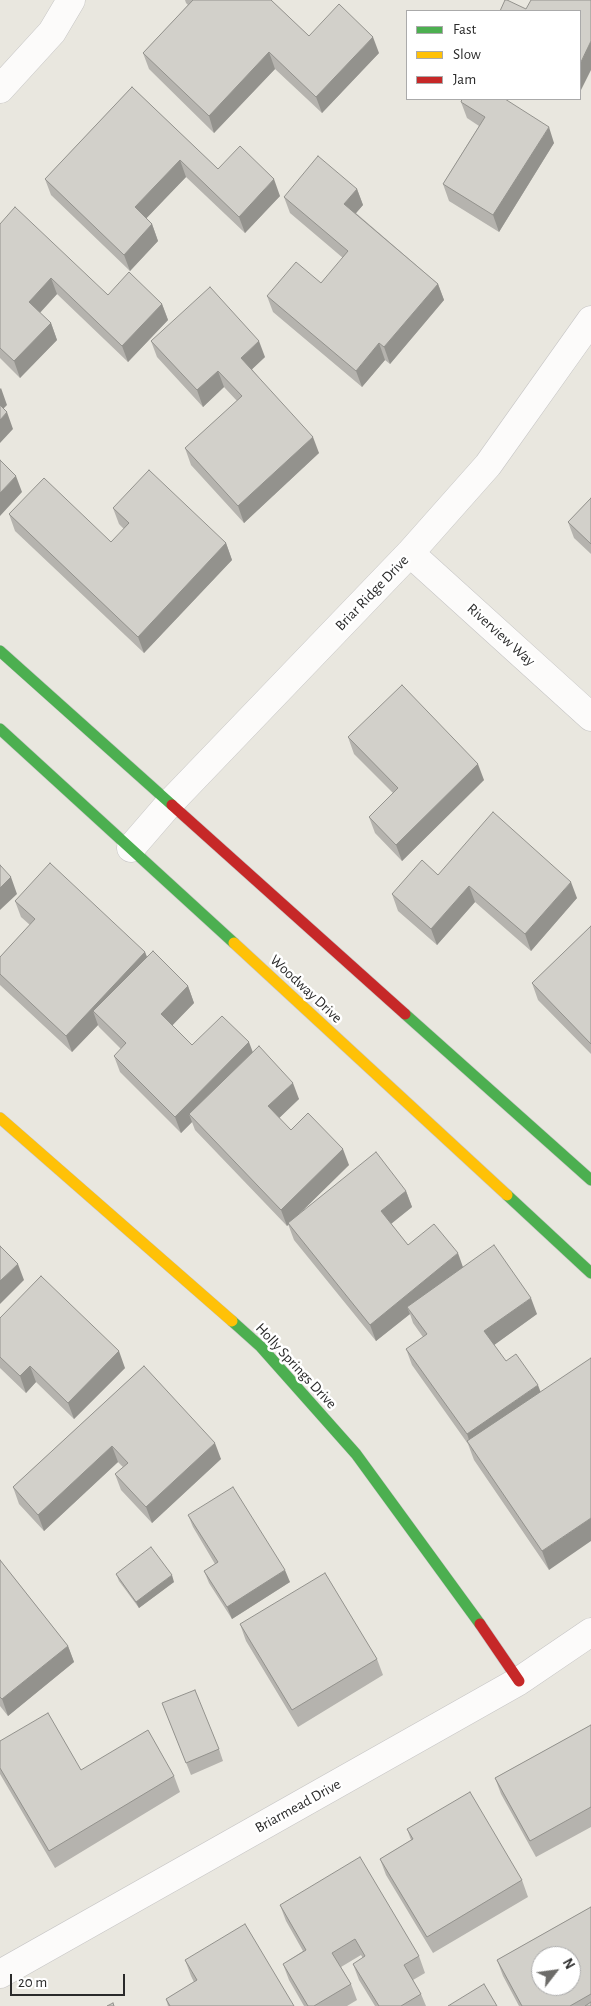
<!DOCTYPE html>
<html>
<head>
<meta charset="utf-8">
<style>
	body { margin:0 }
	#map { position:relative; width:591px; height:2006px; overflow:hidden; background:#e9e7df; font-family:"Alegreya Sans",sans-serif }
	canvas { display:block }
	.legend { position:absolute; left:406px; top:10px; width:175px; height:90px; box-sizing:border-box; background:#fff; border:1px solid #aaa; margin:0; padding:6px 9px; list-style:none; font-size:15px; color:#2a2a2a }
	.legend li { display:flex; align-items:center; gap:10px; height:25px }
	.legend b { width:25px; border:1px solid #aaa }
	.north { position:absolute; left:531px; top:1946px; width:50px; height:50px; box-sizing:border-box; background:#fff; border:1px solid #aaa; border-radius:50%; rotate:60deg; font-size:14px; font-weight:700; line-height:20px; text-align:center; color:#2a2a2a }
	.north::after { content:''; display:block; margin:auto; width:18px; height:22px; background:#6d6c69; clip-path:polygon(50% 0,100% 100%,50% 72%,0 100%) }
	.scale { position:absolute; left:10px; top:1974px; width:115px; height:22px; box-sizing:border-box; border:2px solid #2a2a2a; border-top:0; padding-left:6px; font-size:15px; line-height:18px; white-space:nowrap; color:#2a2a2a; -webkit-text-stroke:4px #fff; paint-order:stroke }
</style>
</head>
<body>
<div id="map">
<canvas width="591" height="2006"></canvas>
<ul class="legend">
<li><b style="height:6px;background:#4caf50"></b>Fast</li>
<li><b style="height:6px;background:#ffc107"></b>Slow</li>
<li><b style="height:6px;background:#c62828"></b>Jam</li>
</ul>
<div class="north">N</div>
<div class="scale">20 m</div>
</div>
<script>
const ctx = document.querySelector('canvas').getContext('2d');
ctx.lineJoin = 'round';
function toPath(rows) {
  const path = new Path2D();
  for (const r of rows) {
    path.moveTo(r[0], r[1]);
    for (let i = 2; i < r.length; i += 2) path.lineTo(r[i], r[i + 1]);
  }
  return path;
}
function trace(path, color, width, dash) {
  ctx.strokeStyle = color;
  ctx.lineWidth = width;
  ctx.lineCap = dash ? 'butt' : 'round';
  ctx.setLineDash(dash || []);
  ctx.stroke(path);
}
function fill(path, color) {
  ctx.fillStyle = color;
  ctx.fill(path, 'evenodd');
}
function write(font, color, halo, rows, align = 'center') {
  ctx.font = font + ' "Alegreya Sans",sans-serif';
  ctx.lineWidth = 5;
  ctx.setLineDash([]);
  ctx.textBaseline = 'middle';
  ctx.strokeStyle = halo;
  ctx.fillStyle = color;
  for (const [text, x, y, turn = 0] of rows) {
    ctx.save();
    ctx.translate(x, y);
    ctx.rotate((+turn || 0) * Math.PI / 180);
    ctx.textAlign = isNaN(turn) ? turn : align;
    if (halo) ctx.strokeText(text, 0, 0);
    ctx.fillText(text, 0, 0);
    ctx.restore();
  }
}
const street = toPath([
	[0,89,52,32,71,0],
	[410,553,591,717],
	[131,848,169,804,410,553,488,465,591,320],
	[0,1974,519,1681,591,1632]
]);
const fast = toPath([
	[0,651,172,805],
	[0,729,234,943],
	[405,1014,591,1180],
	[507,1195,591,1273],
	[232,1321,261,1347,356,1454,480,1624]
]);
const slow = toPath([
	[234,943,507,1195],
	[0,1118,232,1321]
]);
const jam = toPath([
	[172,805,405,1014],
	[480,1624,519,1681]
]);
trace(street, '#c6c5c5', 29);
trace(fast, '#c6c5c5', 12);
trace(slow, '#c6c5c5', 12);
trace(jam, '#c6c5c5', 12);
trace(street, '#fcfbfa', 28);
trace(fast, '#4caf50', 11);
trace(slow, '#ffc107', 11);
trace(jam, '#c62828', 11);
fill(toPath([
	[185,0,271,0,309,36,379,53,322,113,275,69,214,133,149,69,143,53,188,5,186,3],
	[132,87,218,169,280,196,245,233,186,177,146,218,152,224,158,241,130,271,51,195,45,179],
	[461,102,554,143,499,232,449,201,443,184,479,126,467,118],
	[357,189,363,205,356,213,438,284,444,300,390,364,385,360,362,387,273,312,267,296,321,283,343,258,290,213,284,197],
	[0,224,108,295,162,304,168,320,128,362,57,294,40,313,51,323,57,340,20,378,0,358],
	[151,341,265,357,252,369,319,453,244,523,191,465,185,448,237,401,224,387,203,407,157,357],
	[591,498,591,554,574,538,568,522],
	[113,508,226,543,232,560,144,653,15,531,9,514,111,542,124,529,119,524],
	[348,737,484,780,402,861,375,833,369,817,393,793,354,754],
	[438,875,577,898,531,951,475,902,437,945,398,911,392,894],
	[15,901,145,952,147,957,188,986,194,1003,172,1025,192,1045,252,1052,299,1099,279,1118,291,1130,349,1165,297,1216,406,1191,412,1207,391,1224,408,1245,463,1267,537,1314,494,1345,549,1570,474,1460,468,1444,412,1365,406,1349,423,1337,413,1323,410,1314,376,1341,294,1240,288,1224,287,1226,195,1130,192,1122,181,1133,120,1072,114,1056,121,1049,99,1027,98,1025,72,1052,0,985,0,957,30,925,21,917],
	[591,926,591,1054,538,1000,532,983],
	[0,1318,125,1368,74,1419,36,1382,26,1393,0,1368],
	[144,1366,221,1459,152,1523,121,1490,115,1474,123,1467,118,1462,44,1531,19,1504,13,1487],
	[188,1515,290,1582,232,1619,209,1583,204,1571,215,1564,193,1527],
	[0,1560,68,1646,74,1662,8,1716,0,1706],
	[116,1574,174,1582,139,1608,119,1581],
	[240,1624,377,1659,383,1675,298,1727,246,1641],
	[162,1703,219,1749,223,1761,191,1775],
	[591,1725,591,1827,536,1857,501,1794,495,1778],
	[0,1741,81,1770,174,1776,180,1792,55,1868,0,1774],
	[407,1829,522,1880,528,1897,433,1953,386,1875,380,1859,411,1840],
	[280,1905,419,1956,425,1973,413,1980,421,1994,426,2006,375,2006,359,1980,353,1964,363,1958,361,1955,341,1967,351,1984,357,2000,347,2006,304,2006,289,1980,283,1964,303,1951,286,1921],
	[591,1907,591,2006,519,2006,503,1976,497,1960],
	[185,1960,294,2006,168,2006,166,1999,194,1982,191,1976]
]), '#b5b3ae');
fill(toPath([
	[373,37,379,53,322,113,316,97],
	[591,41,591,70,580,92,580,64],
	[269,52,275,69,214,133,209,116],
	[549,127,554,143,499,232,493,215],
	[180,160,186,177,141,224,135,207],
	[274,179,280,196,245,233,239,217],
	[357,189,363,205,350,220,344,204],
	[152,224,158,241,130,271,124,255],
	[51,278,57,294,35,318,29,302],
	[438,284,444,300,390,364,384,347],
	[162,304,168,320,128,362,122,346],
	[51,323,57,340,20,378,14,361],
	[259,341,265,357,247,374,241,358],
	[379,343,385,360,362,387,356,371],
	[218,371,224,387,203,407,197,390],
	[1,388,7,405,0,412,0,389],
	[7,412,13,429,0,443,0,420],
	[313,437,319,453,244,523,238,506],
	[16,476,22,492,0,516,0,493],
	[226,543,232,560,144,653,138,637],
	[478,764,484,780,402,861,396,845],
	[11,877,17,894,0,910,0,888],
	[571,882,577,898,531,951,525,934],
	[469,886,475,902,437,945,431,929],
	[145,952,151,968,93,1011,98,1025,72,1052,66,1036],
	[188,986,194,1003,167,1031,161,1014],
	[249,1042,255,1058,189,1114,192,1122,181,1133,175,1117],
	[293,1083,299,1099,274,1123,268,1106],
	[343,1149,349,1165,287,1226,281,1210],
	[406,1191,412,1207,387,1227,381,1211],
	[458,1253,464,1270,407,1307,410,1314,376,1341,370,1325],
	[18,1264,24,1280,0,1304,0,1281],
	[531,1298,537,1314,490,1348,484,1331],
	[119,1351,125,1368,74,1419,68,1403],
	[30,1366,36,1382,26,1393,20,1376],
	[538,1385,544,1401,473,1451,467,1434],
	[215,1443,221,1459,152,1523,146,1507],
	[112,1446,118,1462,44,1531,38,1515],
	[591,1518,591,1541,549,1570,542,1551],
	[285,1570,290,1582,232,1619,227,1607],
	[172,1575,174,1582,139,1608,136,1602],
	[68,1646,74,1662,8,1716,2,1699]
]), '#93928d');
const building = toPath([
	[193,0,271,0,309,36,339,4,373,37,316,97,269,52,209,116,143,53,193,0],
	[505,0,507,0,526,9,531,0,591,0,591,41,580,64,580,11,500,11,505,0],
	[132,87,218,169,240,146,274,179,239,217,180,160,135,207,152,224,124,255,45,179,132,87],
	[462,99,505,99,549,127,493,215,443,184,485,117,461,102,462,99],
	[318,156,357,189,344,204,438,284,384,347,379,343,356,371,267,296,296,262,321,283,348,251,284,197,318,156],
	[15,207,108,295,129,272,162,304,122,346,51,278,29,302,51,323,14,361,0,348,0,224,15,207],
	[210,287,259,341,241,358,313,437,238,506,185,448,242,396,218,371,197,390,151,341,210,287],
	[0,405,7,412,0,420,0,405],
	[0,460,16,476,0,493,0,460],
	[149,470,226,543,138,637,9,514,44,478,111,542,129,523,113,508,149,470],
	[591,498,591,544,568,522,591,498],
	[402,685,478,764,396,845,369,817,398,788,348,737,402,685],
	[493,812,571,882,525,934,469,886,431,929,392,894,422,860,438,875,493,812],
	[50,863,145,952,66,1036,0,974,0,957,35,919,15,901,50,863],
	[0,865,11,877,0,888,0,865],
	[591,926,591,1044,532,983,591,926],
	[153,951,188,986,161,1014,192,1045,222,1016,249,1042,175,1117,114,1056,126,1043,93,1011,153,951],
	[259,1046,293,1083,268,1106,291,1130,308,1113,343,1149,281,1210,189,1114,259,1046],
	[376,1152,406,1191,381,1211,408,1245,434,1224,458,1253,370,1325,288,1223,376,1152],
	[494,1245,531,1298,484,1331,506,1361,516,1354,538,1385,467,1434,406,1349,427,1334,407,1307,494,1245],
	[0,1246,18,1264,0,1281,0,1246],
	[41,1276,119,1351,68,1403,30,1366,20,1376,0,1357,0,1318,41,1276],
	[591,1358,591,1518,542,1551,467,1441,591,1358],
	[144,1366,215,1443,146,1507,115,1474,128,1463,112,1446,38,1515,13,1487,144,1366],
	[233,1487,285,1570,227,1607,204,1571,218,1562,188,1515,233,1487],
	[151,1547,172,1575,136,1602,116,1574,151,1547],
	[0,1560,68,1646,2,1699,0,1697,0,1560],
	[325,1573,377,1659,292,1710,240,1624,325,1573],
	[195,1690,219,1749,186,1763,162,1703,195,1690],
	[48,1713,81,1770,148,1730,174,1776,49,1851,0,1768,0,1741,48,1713],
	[591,1725,591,1807,530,1841,495,1778,591,1725],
	[470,1792,522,1880,427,1937,380,1859,413,1839,407,1829,470,1792],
	[360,1857,419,1956,404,1965,421,1994,401,2006,379,2006,353,1964,365,1956,355,1939,332,1953,351,1984,314,2006,308,2006,283,1964,306,1950,280,1905,360,1857],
	[591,1907,591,1994,570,2006,522,2006,497,1960,591,1907],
	[541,1956,571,1956,571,1986,541,1986,541,1956],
	[245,1924,294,2006,170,2006,166,1999,197,1980,185,1960,245,1924],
	[484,1984,497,2006,448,2006,484,1984],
	[591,2002,591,2006,585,2006,591,2002],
	[113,2003,114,2006,107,2006,113,2003]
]);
fill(building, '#d2d0ca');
trace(building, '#93928d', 1);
write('15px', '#2a2a2a', '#fff', [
	["Briar Ridge Drive",372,593,-46],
	["Riverview Way",501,635,42],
	["Woodway Drive",306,989,43],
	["Holly Springs Drive",296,1366,47],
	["Briarmead Drive",298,1806,-29]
]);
</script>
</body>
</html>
